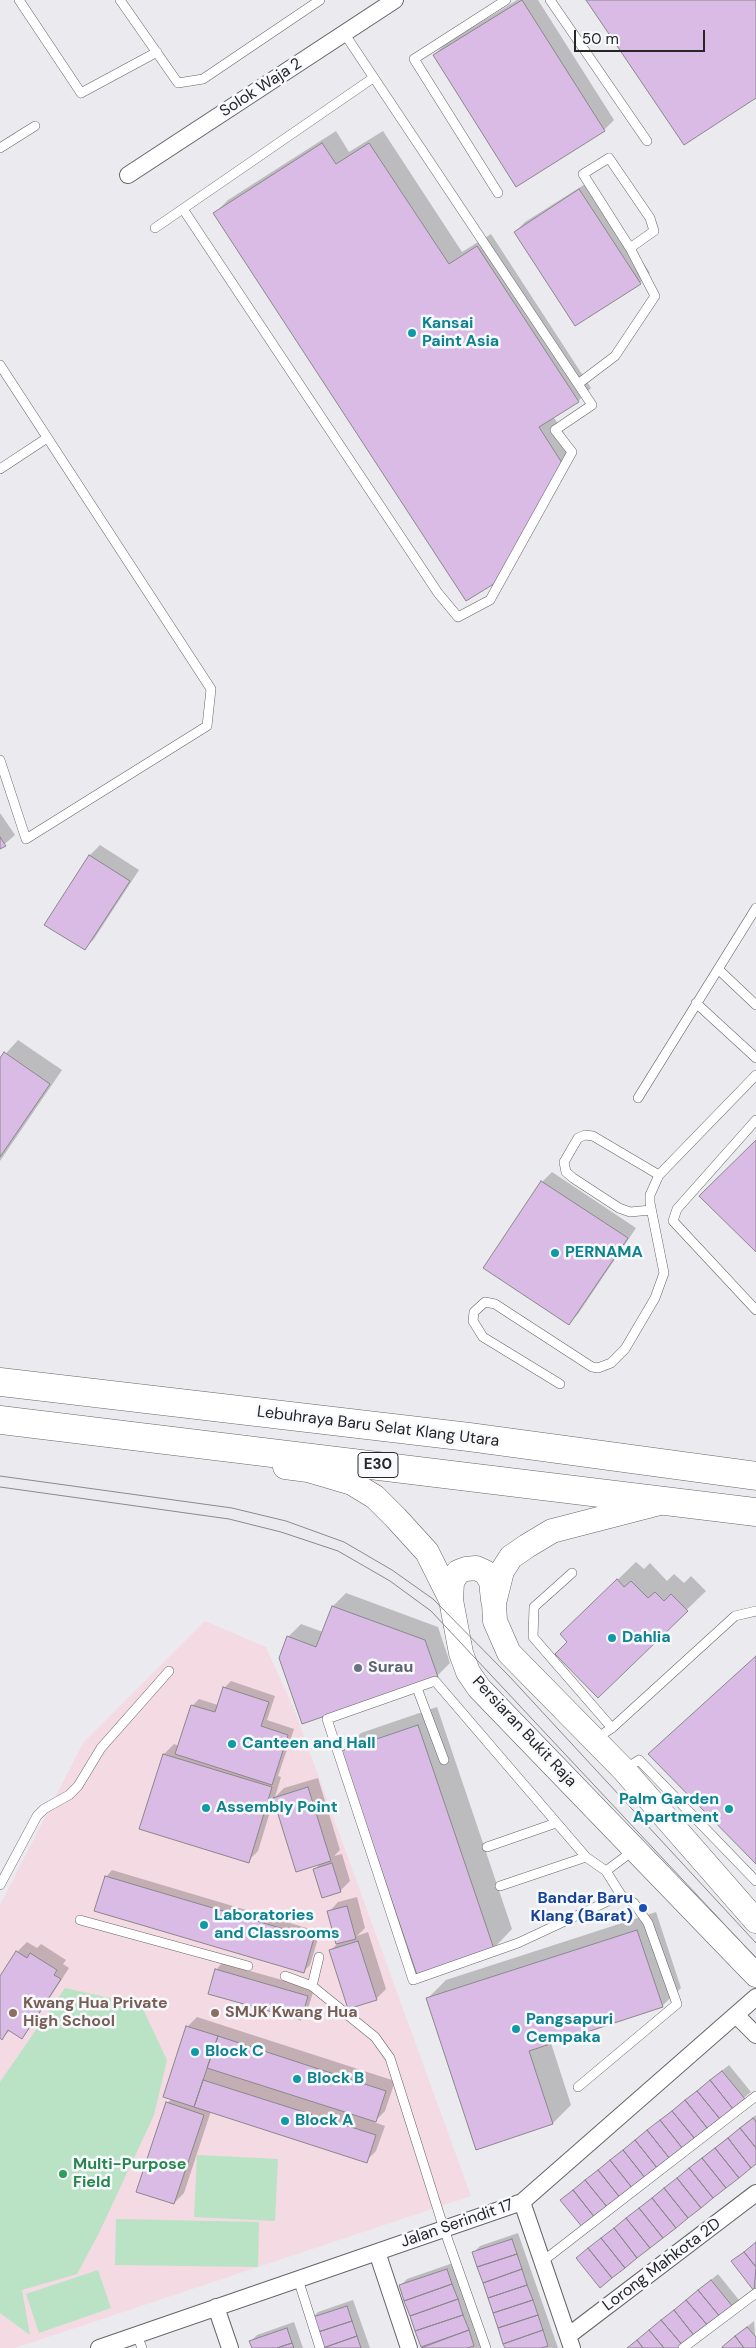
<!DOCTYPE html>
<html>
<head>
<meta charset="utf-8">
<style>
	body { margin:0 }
	#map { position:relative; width:756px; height:2348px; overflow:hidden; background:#ebebef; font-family:"DM Sans",sans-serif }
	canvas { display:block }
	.scale { position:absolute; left:574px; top:30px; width:131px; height:22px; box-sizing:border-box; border:2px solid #262627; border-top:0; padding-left:6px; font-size:15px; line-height:18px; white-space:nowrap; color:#262627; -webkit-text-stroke:4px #f8f9fd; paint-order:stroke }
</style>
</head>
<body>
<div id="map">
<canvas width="756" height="2348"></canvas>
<div class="scale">50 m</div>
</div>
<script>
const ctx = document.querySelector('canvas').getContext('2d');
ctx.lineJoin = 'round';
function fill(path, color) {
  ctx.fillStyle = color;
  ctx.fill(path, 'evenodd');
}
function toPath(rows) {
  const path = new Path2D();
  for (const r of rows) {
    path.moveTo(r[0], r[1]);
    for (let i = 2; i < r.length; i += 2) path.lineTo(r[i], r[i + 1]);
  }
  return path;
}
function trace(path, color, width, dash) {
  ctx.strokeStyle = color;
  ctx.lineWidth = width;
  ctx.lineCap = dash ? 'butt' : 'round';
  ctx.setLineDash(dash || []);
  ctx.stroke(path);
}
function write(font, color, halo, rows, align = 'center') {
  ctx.font = font + ' "DM Sans",sans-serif';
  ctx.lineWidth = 5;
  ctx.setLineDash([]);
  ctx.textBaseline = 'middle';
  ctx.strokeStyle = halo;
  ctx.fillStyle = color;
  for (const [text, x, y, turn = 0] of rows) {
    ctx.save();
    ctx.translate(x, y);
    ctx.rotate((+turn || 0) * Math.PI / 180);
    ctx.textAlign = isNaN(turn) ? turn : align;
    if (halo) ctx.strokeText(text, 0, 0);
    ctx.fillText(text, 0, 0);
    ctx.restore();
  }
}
fill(toPath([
	[205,1621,266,1647,294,1709,471,2196,15,2348,0,2348,0,1905,83,1743]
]), '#f4dae2');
fill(toPath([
	[65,1988,141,2005,167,2060,154,2115,99,2233,77,2274,22,2290,30,2335,0,2313,0,2082],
	[197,2155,278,2159,275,2221,194,2217],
	[116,2219,259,2222,258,2267,115,2265],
	[98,2270,111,2308,39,2333,26,2294]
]), '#b9e3c4');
fill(toPath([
	[517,0,538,0,614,120,604,130,434,55,444,45],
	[336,131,349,152,383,131,462,252,491,234,591,388,578,401,553,416,574,449,510,567,215,213,228,200],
	[590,181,650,273,640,283,515,232,525,222],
	[0,813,15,835,0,848],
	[100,845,139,870,94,939,84,949,46,924,90,855],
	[18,1040,62,1070,0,1161,0,1060],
	[552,1172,636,1228,578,1314,569,1324,484,1267,542,1182],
	[636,1562,644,1569,650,1563,667,1581,674,1574,684,1583,691,1576,706,1591,598,1696,580,1616],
	[346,1593,438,1627,450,1663,437,1676,302,1722,288,1637,301,1624,323,1632,333,1606],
	[231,1681,275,1696,267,1720,294,1729,278,1776,281,1777,275,1797,284,1788,318,1778,340,1850,334,1856,342,1854,350,1881,340,1891,315,1869,321,1863,274,1799,258,1851,248,1861,141,1828,164,1754,174,1744,179,1746,193,1705,199,1699,218,1705,224,1688],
	[437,1707,512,1929,494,1948,342,1752,361,1733],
	[112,1870,320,1932,310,1965,303,1972,106,1877],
	[357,1897,365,1928,357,1936,368,1932,386,1989,376,1999,330,1951,337,1944,329,1912,338,1902],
	[656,1912,681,1988,662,2006,551,2043,571,2105,553,2123,427,1999,446,1980],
	[27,1942,37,1948,41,1944,66,1960,63,1964,69,1968,31,2027,21,2037,10,2030,2,2038,0,2037,0,1978,17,1952],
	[222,1963,314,1989,307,2012,301,2019,216,1970],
	[197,2017,395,2081,385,2111,374,2122,385,2126,376,2151,366,2161,211,2111,184,2193,174,2203,167,2103,172,2099,187,2027],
	[729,2065,751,2092,583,2227,568,2194],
	[756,2115,756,2162,584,2252],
	[518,2233,558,2348,506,2348,474,2252,480,2246],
	[756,2242,756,2288,755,2289,733,2261],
	[453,2263,483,2348,422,2348,400,2286,407,2279],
	[718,2274,739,2300,732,2306,628,2348],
	[353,2300,370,2348,321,2348,311,2319,318,2312],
	[754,2321,756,2348,721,2348],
	[294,2322,303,2348,253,2348,251,2341,257,2335]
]), '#0003');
const building = toPath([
	[522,0,605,131,516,187,433,55,522,0],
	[586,0,756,0,756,98,684,145,586,0],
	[322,143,336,164,369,143,449,264,477,246,579,402,539,427,562,463,497,582,466,601,213,213,322,143],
	[579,189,641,284,575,326,514,232,579,189],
	[0,837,6,846,0,849,0,837],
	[89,855,130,881,85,950,44,925,89,855],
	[4,1052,50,1084,0,1157,0,1058,4,1052],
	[756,1140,756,1252,699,1196,756,1140],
	[541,1181,628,1238,569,1325,483,1268,541,1181],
	[617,1579,624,1587,631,1581,648,1598,655,1592,664,1601,671,1594,688,1611,598,1698,555,1654,567,1642,560,1634,617,1579],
	[332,1606,425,1640,438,1677,302,1724,279,1658,287,1636,316,1647,332,1606],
	[756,1656,756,1864,648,1754,756,1656],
	[223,1687,269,1702,261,1726,288,1735,272,1785,175,1754,191,1705,215,1712,223,1687],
	[418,1725,494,1949,417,1975,341,1751,418,1725],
	[163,1754,272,1787,249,1863,139,1829,163,1754],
	[308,1787,331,1861,296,1872,273,1798,308,1787],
	[332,1863,341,1892,322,1898,313,1869,332,1863],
	[105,1876,314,1938,304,1973,94,1911,105,1876],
	[347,1906,356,1939,336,1944,327,1911,347,1906],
	[637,1930,663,2007,529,2051,553,2124,476,2150,426,1998,637,1930],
	[358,1941,377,2000,348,2009,329,1950,358,1941],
	[16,1951,27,1958,30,1953,57,1970,54,1975,61,1979,22,2039,8,2030,2,2040,0,2038,0,1976,16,1951],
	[215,1969,308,1996,301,2020,208,1994,215,1969],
	[186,2026,218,2036,194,2107,163,2097,186,2026],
	[218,2036,386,2091,376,2122,207,2068,218,2036],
	[722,2071,745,2099,733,2109,710,2080,722,2071],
	[203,2080,376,2135,367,2163,194,2107,203,2080],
	[710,2080,733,2109,720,2119,697,2091,710,2080],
	[697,2091,720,2119,708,2129,685,2100,697,2091],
	[685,2100,708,2129,695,2139,672,2111,685,2100],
	[166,2102,204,2115,174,2204,136,2192,166,2102],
	[672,2111,695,2139,683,2149,660,2120,672,2111],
	[753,2118,756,2122,756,2148,740,2128,753,2118],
	[660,2120,683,2149,670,2159,647,2130,660,2120],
	[740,2128,756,2148,756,2164,751,2168,728,2138,740,2128],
	[647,2130,670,2159,658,2169,635,2140,647,2130],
	[728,2138,751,2168,739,2178,715,2148,728,2138],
	[635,2140,658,2169,646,2179,623,2150,635,2140],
	[715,2148,739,2178,726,2188,702,2158,715,2148],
	[623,2150,646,2179,633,2189,610,2160,623,2150],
	[702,2158,726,2188,713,2198,689,2168,702,2158],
	[610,2160,633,2189,621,2199,598,2170,610,2160],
	[689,2168,713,2198,701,2208,677,2178,689,2168],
	[598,2170,621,2199,608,2208,585,2180,598,2170],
	[677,2178,701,2208,688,2218,664,2188,677,2178],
	[585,2180,608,2208,596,2219,573,2190,585,2180],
	[664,2188,688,2218,676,2228,652,2198,664,2188],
	[573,2190,596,2219,583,2228,560,2200,573,2190],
	[652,2198,676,2228,663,2238,639,2208,652,2198],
	[639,2208,663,2238,650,2248,626,2218,639,2208],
	[626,2218,650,2248,637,2258,614,2228,626,2218],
	[614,2228,637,2258,625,2268,601,2238,614,2228],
	[601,2238,625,2268,612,2278,588,2248,601,2238],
	[512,2239,517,2254,477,2267,472,2252,512,2239],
	[756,2242,756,2267,744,2252,756,2242],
	[588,2248,612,2278,600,2288,576,2258,588,2248],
	[744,2252,756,2267,754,2291,731,2261,744,2252],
	[517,2254,522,2269,483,2283,477,2267,517,2254],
	[447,2269,452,2284,404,2301,399,2285,447,2269],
	[522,2269,527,2285,488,2298,483,2283,522,2269],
	[711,2280,733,2307,721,2318,698,2290,711,2280],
	[452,2284,458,2299,410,2316,404,2301,452,2284],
	[527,2285,533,2300,493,2313,488,2298,527,2285],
	[698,2290,721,2318,709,2327,686,2300,698,2290],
	[458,2299,463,2315,415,2331,410,2316,458,2299],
	[533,2300,538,2315,498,2328,493,2313,533,2300],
	[686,2300,709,2327,696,2338,674,2310,686,2300],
	[347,2306,352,2321,315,2333,310,2318,347,2306],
	[674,2310,696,2338,684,2347,661,2320,674,2310],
	[463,2315,469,2330,421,2347,415,2331,463,2315],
	[538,2315,543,2330,503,2344,498,2328,538,2315],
	[661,2320,684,2347,683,2348,664,2348,649,2330,661,2320],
	[352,2321,357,2336,323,2348,315,2333,352,2321],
	[747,2327,756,2337,756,2348,744,2348,735,2336,747,2327],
	[287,2328,292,2343,277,2348,252,2348,249,2341,287,2328],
	[469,2330,474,2346,467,2348,421,2348,469,2330],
	[543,2330,548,2346,541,2348,505,2348,503,2344,543,2330],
	[649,2330,664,2348,643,2348,637,2340,649,2330],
	[357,2336,361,2348,323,2348,357,2336],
	[735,2336,744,2348,724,2348,722,2347,735,2336],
	[637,2340,643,2348,627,2348,637,2340],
	[292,2343,294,2348,277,2348,292,2343]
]);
fill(building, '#d9bbe6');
trace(building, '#8a888b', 1);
const lane = toPath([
	[19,0,81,93,157,52],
	[120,0,178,83,203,79,320,0],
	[550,0,647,141],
	[0,148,35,126],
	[498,193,414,59,506,0],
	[183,209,438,593,458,617,490,600,572,452,555,430,592,405,344,33],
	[155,228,373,78],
	[0,365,211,689,207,726,26,839,0,760],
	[578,384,615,356,655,296,630,248,583,174,609,158,650,218,654,231,630,248],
	[0,469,47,438],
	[718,969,756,1005],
	[696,1003,756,1058],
	[638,1098,756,908],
	[756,1120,677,1209,673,1221,756,1310],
	[651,1210,630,1212,619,1208,573,1178,566,1172,564,1162,578,1138,585,1135,593,1136,659,1175],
	[560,1384,483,1337,473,1321,474,1312,485,1302,495,1304,592,1367,598,1368,611,1363,625,1349,655,1298,664,1273,650,1203,650,1195,659,1175,756,1075],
	[572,1573,534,1607,533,1637,612,1728],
	[417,1688,444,1760],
	[595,1739,612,1728,735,1616,756,1611],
	[625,1769,639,1760,756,1881],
	[487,1847,556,1823],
	[606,1871,634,1850],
	[0,1885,37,1816,44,1809,69,1795,78,1786,101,1748,169,1671],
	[500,1886,586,1857],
	[80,1920,248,1966],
	[319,1957,312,1986,375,2037,390,2058,444,2229,486,2348],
	[285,1976,312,1986],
	[578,2087,677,2004,648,1923,634,1903,621,1895,606,1871,586,1857,435,1681,327,1719,413,1980,518,1943,621,1895],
	[543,2261,756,2096],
	[298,2279,320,2348],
	[137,2335,142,2348],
	[683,2348,756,2293]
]);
const street = toPath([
	[128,175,395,0],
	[736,2015,756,2035],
	[522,2202,572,2348],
	[377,2252,409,2348],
	[216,2307,230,2348],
	[568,2336,756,2193],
	[99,2348,522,2202,756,1997]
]);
const secondary = toPath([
	[285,1467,308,1470,352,1483,375,1497,396,1518,427,1552,451,1600,461,1653,468,1672,479,1688,756,1975],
	[664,1502,552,1531,527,1546,511,1557,502,1571,494,1603,495,1621,509,1653,624,1770,756,1921],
	[451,1600,452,1582,458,1572,466,1569,476,1568,485,1572,491,1581,493,1600]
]);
const highway = toPath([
	[0,1382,469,1437,756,1476],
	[0,1420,756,1512]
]);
trace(lane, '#656568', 10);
trace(street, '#656568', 18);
trace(secondary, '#656568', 25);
trace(highway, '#656568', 29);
trace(lane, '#fff', 9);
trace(street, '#fff', 16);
trace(secondary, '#fff', 24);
trace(highway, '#fff', 28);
trace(toPath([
	[0,1476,232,1508,286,1521,344,1542,392,1570,433,1599,509,1676,756,1943],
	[0,1487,229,1519,281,1532,338,1551,390,1581,431,1611,756,1958]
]), '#8a8a8c', 1);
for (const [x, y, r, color] of [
	[412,333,5,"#0f9aa8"],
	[555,1253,5,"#0f9aa8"],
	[612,1638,5,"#0f9aa8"],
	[358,1668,5,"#6b7280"],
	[232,1744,5,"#0f9aa8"],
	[206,1808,5,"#0f9aa8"],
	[729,1809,5,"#0f9aa8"],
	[643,1908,5,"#1a4fb4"],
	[204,1925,5,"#0f9aa8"],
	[13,2013,5,"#8d6e63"],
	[215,2013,5,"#8d6e63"],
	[516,2029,5,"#0f9aa8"],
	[195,2052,5,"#0f9aa8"],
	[297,2079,5,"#0f9aa8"],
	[285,2121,5,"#0f9aa8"],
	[63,2174,5,"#2e9e5b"]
]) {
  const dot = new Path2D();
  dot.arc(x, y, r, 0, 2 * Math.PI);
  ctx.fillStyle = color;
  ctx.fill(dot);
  trace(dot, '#f8f9fd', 2);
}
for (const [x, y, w] of [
	[378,1465,40]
]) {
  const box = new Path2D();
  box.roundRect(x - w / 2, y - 12.5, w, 25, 4);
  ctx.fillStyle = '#f8f9fd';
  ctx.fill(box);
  trace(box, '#262627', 1);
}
write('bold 15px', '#262627', null, [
	["E30",378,1465]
]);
write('16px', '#262627', '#f8f9fd', [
	["Solok Waja 2",261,88,-33],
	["Lebuhraya Baru Selat Klang Utara",378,1427,7],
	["Persiaran Bukit Raja",524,1732,47],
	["Jalan Serindit 17",457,2224,-19],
	["Lorong Mahkota 2D",662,2265,-37]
]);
write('bold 16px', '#0d838f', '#f8f9fd', [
	["Kansai",422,324],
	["Paint Asia",422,342],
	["PERNAMA",565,1253],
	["Dahlia",622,1638],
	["Canteen and Hall",242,1744],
	["Palm Garden",719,1800,"right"],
	["Apartment",719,1818,"right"],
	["Assembly Point",216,1808],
	["Laboratories",214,1916],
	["and Classrooms",214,1934],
	["Pangsapuri",526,2020],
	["Cempaka",526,2038],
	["Block C",205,2052],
	["Block B",307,2079],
	["Block A",295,2121]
], 'left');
write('bold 16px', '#5b616d', '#f8f9fd', [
	["Surau",368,1668]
], 'left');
write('bold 16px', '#164399', '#f8f9fd', [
	["Bandar Baru",633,1899],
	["Klang (Barat)",633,1917]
], 'right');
write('bold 16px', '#785e54', '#f8f9fd', [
	["Kwang Hua Private",23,2004],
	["High School",23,2022],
	["SMJK Kwang Hua",225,2013]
], 'left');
write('bold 16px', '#27864d', '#f8f9fd', [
	["Multi-Purpose",73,2165],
	["Field",73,2183]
], 'left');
</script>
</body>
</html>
